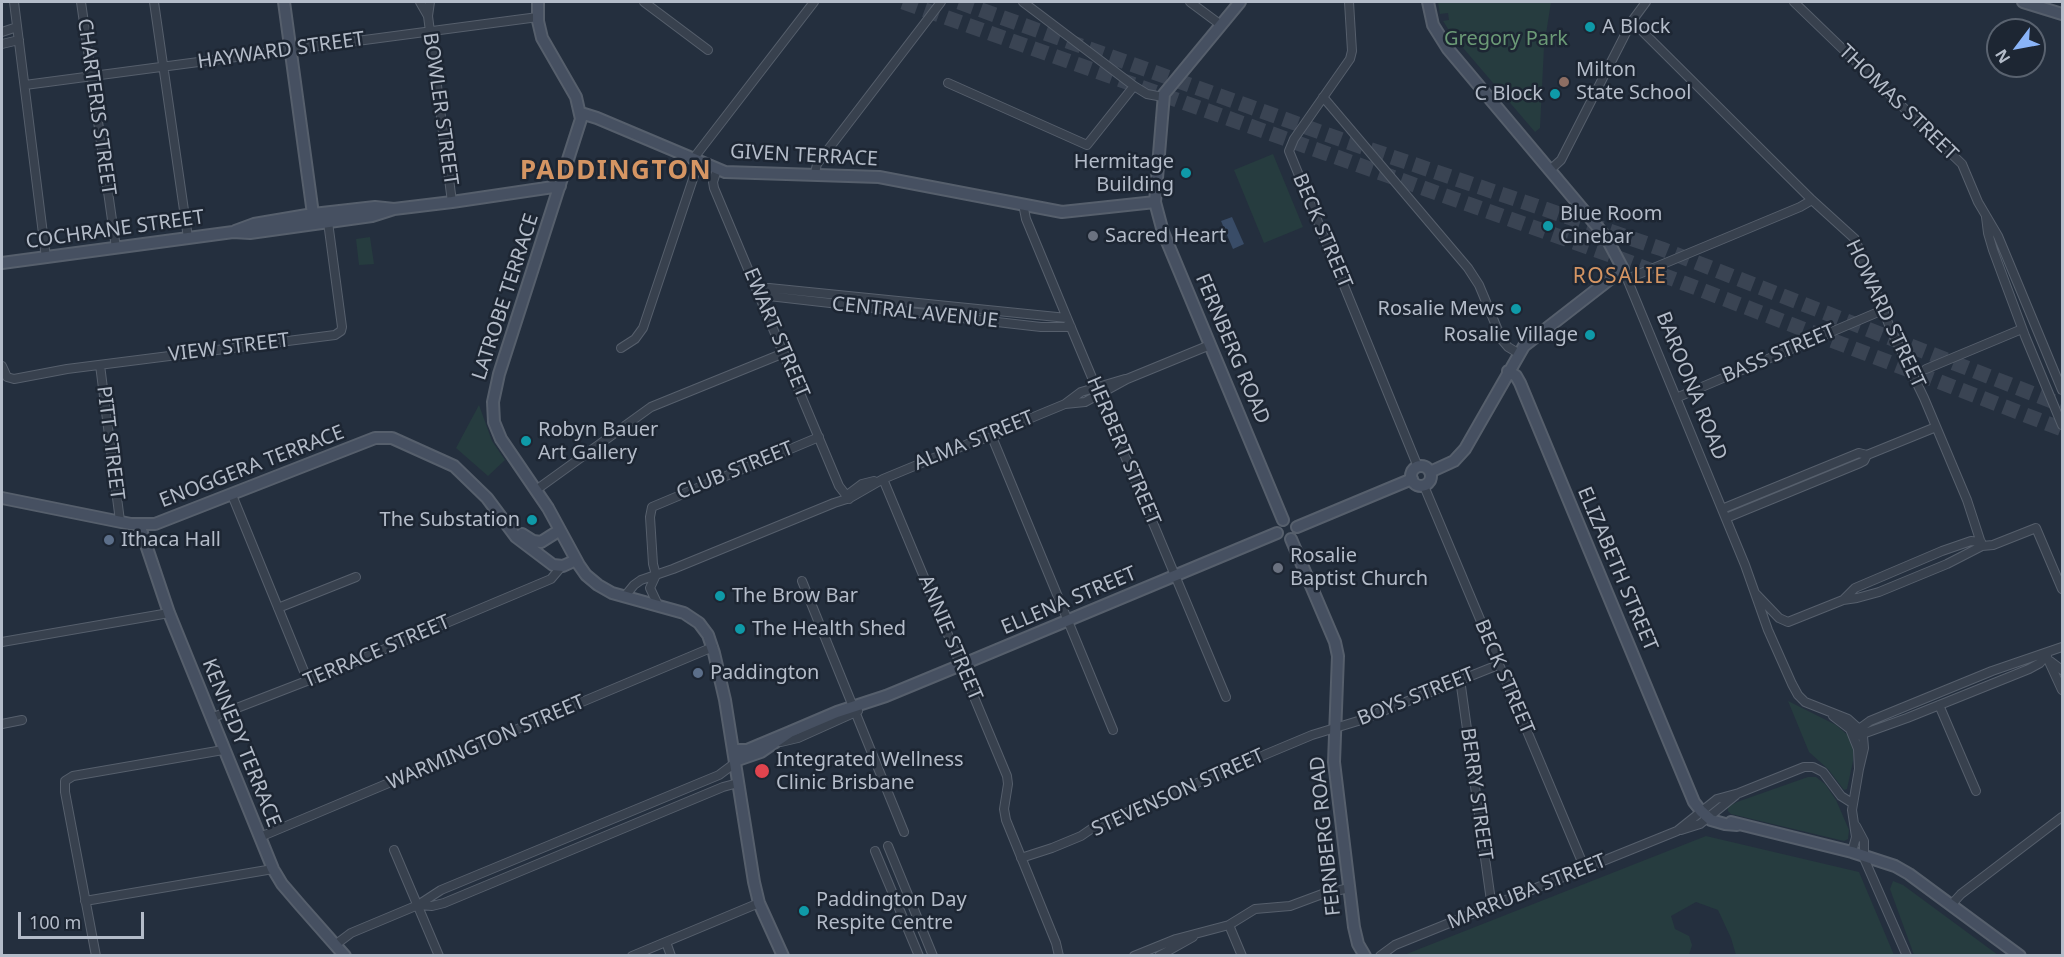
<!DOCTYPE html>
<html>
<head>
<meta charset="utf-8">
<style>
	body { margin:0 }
	#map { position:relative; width:2064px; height:957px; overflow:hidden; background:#242f3e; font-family:"Noto Sans",sans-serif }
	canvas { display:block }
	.frame { position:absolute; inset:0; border:3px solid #b4bcc9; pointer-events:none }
	.north { position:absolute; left:1986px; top:18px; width:60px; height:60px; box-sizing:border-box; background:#1d2633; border:2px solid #59626f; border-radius:50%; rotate:238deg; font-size:16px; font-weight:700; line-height:24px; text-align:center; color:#b4bcc9 }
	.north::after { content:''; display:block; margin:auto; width:21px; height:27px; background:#8ab4f8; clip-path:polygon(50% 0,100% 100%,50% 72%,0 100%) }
	.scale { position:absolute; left:18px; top:912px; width:126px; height:27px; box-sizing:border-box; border:3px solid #b4bcc9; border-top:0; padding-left:8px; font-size:18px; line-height:21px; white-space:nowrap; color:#b4bcc9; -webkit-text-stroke:4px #1d2633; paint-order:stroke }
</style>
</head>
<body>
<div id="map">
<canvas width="2064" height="957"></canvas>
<div class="frame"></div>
<div class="north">N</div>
<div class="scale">100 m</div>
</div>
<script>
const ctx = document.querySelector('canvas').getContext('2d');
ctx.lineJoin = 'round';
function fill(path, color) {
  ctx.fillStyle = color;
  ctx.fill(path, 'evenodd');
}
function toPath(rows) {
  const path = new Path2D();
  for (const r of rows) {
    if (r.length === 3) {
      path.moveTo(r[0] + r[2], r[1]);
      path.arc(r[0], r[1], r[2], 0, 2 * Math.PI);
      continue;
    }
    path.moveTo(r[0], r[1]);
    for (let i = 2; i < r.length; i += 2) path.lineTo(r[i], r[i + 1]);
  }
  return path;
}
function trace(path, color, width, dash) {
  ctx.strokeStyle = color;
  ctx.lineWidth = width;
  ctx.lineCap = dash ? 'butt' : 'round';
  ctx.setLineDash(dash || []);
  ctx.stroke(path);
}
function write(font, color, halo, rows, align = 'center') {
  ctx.font = font + ' "Noto Sans",sans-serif';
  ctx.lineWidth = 5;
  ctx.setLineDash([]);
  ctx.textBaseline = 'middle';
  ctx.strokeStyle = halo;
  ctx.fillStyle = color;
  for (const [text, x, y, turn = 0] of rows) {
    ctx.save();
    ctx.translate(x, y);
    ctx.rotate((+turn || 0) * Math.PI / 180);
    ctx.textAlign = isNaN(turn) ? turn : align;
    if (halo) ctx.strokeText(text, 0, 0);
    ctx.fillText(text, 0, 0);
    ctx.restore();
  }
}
fill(toPath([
	[1438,2,1551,2,1544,47,1540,128,1535,132,1452,35,1443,21,1449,20,1448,13,1440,14],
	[1273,154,1303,227,1264,243,1234,170],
	[370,237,374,264,359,265,356,239],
	[479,405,492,441,505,460,488,476,456,448],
	[1788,701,1836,725,1851,738,1853,746,1853,761,1847,789,1844,790,1828,769,1809,752],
	[1808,777,1816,777,1825,784,1836,800,1849,830,1848,839,1844,841,1731,814,1728,811,1728,807,1737,802],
	[1706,836,1859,872,1894,955,1736,955,1731,938,1718,910,1696,902,1671,916,1675,929,1689,936,1692,945,1689,955,1404,955],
	[1893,881,1903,885,1998,955,1914,955,1890,889]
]), '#263c3f');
fill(toPath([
	[1232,217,1244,244,1233,249,1221,221]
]), '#394c67');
trace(toPath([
	[903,2,1616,257,2062,429],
	[959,2,1345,141,1662,249,2062,405]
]), '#3a4453', 15, [15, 8]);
const street = toPath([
	[14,2,46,258],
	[81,2,116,248],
	[154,2,188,238],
	[420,2,428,16],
	[430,2,428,16,452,202],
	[644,2,708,50],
	[1023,2,1134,86,1147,94,1163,97],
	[1190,2,1221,25],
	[1349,2,1352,51,1350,59,1294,139,1289,151,1418,467],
	[1794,2,1962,164,1978,202,1998,236,2062,390],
	[1632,21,1812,200,1855,239,1891,330,1924,398,1967,500,1982,546],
	[2,32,17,27],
	[2,44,19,40],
	[948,83,1087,145,1134,86],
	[25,85,538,17],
	[1323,97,1468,268,1479,285,1502,340,1508,347,1518,353],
	[693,159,814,2],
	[717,169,713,182,714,188,839,486,849,499],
	[1550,170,1561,160,1632,21,1646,2],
	[815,173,817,164,941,2],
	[1023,204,1026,219,1067,318,1226,697],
	[1986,217,1988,233,1993,250,2025,336,2062,425],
	[1623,269,1745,565,1768,630,1792,684,1798,695,1805,702,1848,719,1858,728,1863,736,1864,748,1859,769],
	[1627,279,1800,207,1812,200],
	[757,289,769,288,1067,318],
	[760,295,1041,327,1071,327],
	[621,348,635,339,643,328,699,161],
	[100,365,120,521],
	[2,366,7,377,14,379,67,369,335,335,341,331,342,327,328,222],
	[1926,369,2022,329],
	[1676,398,1883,310],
	[1065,404,1081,392,1125,379],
	[992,437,1113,730],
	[883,479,1007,776,1008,784,1004,809,1006,820,1056,943,1059,956],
	[1424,486,1585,869],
	[536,490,651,407,784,353],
	[232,495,308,681],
	[846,496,862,484,874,481],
	[1722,509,1859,453,1867,455],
	[1726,518,1860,463,1864,461,1867,455,1936,427],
	[656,575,653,564,650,517,652,507,819,437],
	[656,575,650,588,658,605],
	[802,581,904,832],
	[1756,594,1779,618,1788,622,1843,600,1857,598,1879,592,1947,564,1982,546,1993,545,2036,528,2062,589],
	[625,596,634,585,641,580,673,569,834,503,850,498,883,479,975,441,992,437,1019,423,1065,404,1085,402,1127,379,1210,345],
	[1843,600,1855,588,1942,551,1971,541,1981,542],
	[278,608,356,577],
	[2,642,169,613],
	[2045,653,2062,690],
	[2050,661,2062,670],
	[1460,679,1492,908],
	[1939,705,1976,791],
	[1833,716,1850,729,1858,749,1859,769,1852,810,1856,837,1852,852],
	[211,718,330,672,551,579,562,566],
	[2,724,22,720],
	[1854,736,1859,729,1870,721,1992,671,2062,647],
	[1857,736,1907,718,2029,669,2040,663,2048,653],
	[781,742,798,738,858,711],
	[1856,826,1864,841,1864,856],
	[1681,830,1700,824,1736,795],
	[260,837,713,647],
	[888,846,933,956],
	[394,850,439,956],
	[875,851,919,956],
	[1863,856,1907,956],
	[1021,858,1052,848,1081,836,1097,825,1312,735,1358,721,1498,665],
	[85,901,273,869],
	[418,905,432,906,444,903,723,787,738,783],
	[1951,905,1961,894,2062,817],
	[1229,925,1242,956],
	[666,942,671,956],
	[335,945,351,933,418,905,441,890,719,775,735,763],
	[96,956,65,792,65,781,73,776,223,750],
	[632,956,759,903],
	[1134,956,1176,939,1229,925,1255,909,1290,906,1325,893,1350,888],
	[1159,956,1193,937],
	[1380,956,1395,945,1677,831,1717,799,1739,793,1804,767,1813,767,1823,772,1841,796,1852,803]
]);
const secondary = toPath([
	[284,2,313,214],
	[538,2,538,21,542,38,576,97,581,119,499,374,493,402,494,422,501,439,548,508,579,565,586,575,598,585,612,593,684,613,699,623,708,635,714,653,725,700,754,882,759,903,783,956],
	[1240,2,1164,94,1155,202,1163,232,1283,520],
	[1428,2,1433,25,1448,49,1606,237,1623,269,1524,346,1465,449,1454,461,1430,472],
	[2023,2,2062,14],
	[581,113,597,118,725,172,879,177,1062,212,1155,202],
	[235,231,254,224,313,214,375,207,394,209,452,202,560,186],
	[2,263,233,232,250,233,372,216,394,209],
	[1508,371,1516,376,1520,383,1694,802,1701,811,1711,820,1725,824,1737,825],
	[1421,476,10],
	[2,498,131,524,155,524,375,438,392,438,454,466,487,498,516,537,553,565,563,566,576,560],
	[139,524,169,613,273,869,282,884,300,905,345,956],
	[1297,527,1412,479],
	[522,534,533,541,541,542,560,530],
	[1291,539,1335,642,1338,656,1334,762,1354,927,1358,944,1365,956],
	[790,732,837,712,886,696,961,665,1277,533],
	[733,750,747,750,790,732,761,752,735,761],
	[1731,822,1852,852,1895,866,1909,874,2020,956]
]);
trace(street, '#565f6c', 10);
trace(secondary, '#565f6c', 14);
trace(street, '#38414e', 8);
trace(secondary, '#465061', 10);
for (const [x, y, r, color] of [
	[1590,27,6,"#0f9aa8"],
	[1564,82,6,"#8d6e63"],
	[1555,94,6,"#0f9aa8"],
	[1186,173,6,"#0f9aa8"],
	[1548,226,6,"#0f9aa8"],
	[1093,236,6,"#6b7280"],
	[1516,309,6,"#0f9aa8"],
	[1590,335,6,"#0f9aa8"],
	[526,441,6,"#0f9aa8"],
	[532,520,6,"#0f9aa8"],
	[109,540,6,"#5c6f8a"],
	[1278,568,6,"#6b7280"],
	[720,596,6,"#0f9aa8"],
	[740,629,6,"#0f9aa8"],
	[698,673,6,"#5c6f8a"],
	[762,771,8,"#e0444e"],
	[804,911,6,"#0f9aa8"]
]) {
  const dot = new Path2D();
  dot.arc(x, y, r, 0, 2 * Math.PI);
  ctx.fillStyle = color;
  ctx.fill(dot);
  trace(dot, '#1d2633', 2);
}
write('20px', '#b4bcc9', '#1d2633', [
	["A Block",1602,27],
	["Milton",1576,70],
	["State School",1576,93],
	["C Block",1543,94,"right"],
	["Hermitage",1174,162,"right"],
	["Building",1174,185,"right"],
	["Blue Room",1560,214],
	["Cinebar",1560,237],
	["Sacred Heart",1105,236],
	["Rosalie Mews",1504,309,"right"],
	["Rosalie Village",1578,335,"right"],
	["Robyn Bauer",538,430],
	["Art Gallery",538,453],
	["The Substation",520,520,"right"],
	["Ithaca Hall",121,540],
	["Rosalie",1290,556],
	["Baptist Church",1290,579],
	["The Brow Bar",732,596],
	["The Health Shed",752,629],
	["Paddington",710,673],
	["Integrated Wellness",776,760],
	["Clinic Brisbane",776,783],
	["Paddington Day",816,900],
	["Respite Centre",816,923]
], 'left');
write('20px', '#6b9a76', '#1d2633', [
	["Gregory Park",1506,39]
]);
write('20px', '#b4bcc9', '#1d2633', [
	["HAYWARD STREET",281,51,-8],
	["THOMAS STREET",1898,103,44],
	["CHARTERIS STREET",96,107,82],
	["BOWLER STREET",440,109,82],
	["GIVEN TERRACE",804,156,3],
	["COCHRANE STREET",115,230,-8],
	["BECK STREET",1322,231,67],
	["LATROBE TERRACE",506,297,-72],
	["CENTRAL AVENUE",915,313,6],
	["HOWARD STREET",1885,314,65],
	["EWART STREET",776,333,67],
	["VIEW STREET",229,348,-7],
	["FERNBERG ROAD",1232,349,67],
	["BASS STREET",1779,354,-23],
	["BAROONA ROAD",1691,386,68],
	["ALMA STREET",974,441,-22],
	["PITT STREET",110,443,83],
	["HERBERT STREET",1123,451,67],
	["ENOGGERA TERRACE",252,467,-21],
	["CLUB STREET",735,471,-22],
	["ELIZABETH STREET",1617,569,67],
	["ELLENA STREET",1069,601,-23],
	["ANNIE STREET",950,638,67],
	["TERRACE STREET",377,652,-23],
	["BECK STREET",1504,677,67],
	["BOYS STREET",1416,697,-22],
	["KENNEDY TERRACE",241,743,68],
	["WARMINGTON STREET",486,743,-23],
	["STEVENSON STREET",1178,793,-24],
	["BERRY STREET",1476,794,82],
	["FERNBERG ROAD",1326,836,-96],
	["MARRUBA STREET",1527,892,-22]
]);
ctx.letterSpacing = '1.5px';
write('21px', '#d59563', '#1d2633', [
	["ROSALIE",1620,277]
]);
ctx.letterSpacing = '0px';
ctx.letterSpacing = '1.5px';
write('bold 26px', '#d59563', '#1d2633', [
	["PADDINGTON",616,172]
]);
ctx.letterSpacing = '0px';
</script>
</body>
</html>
